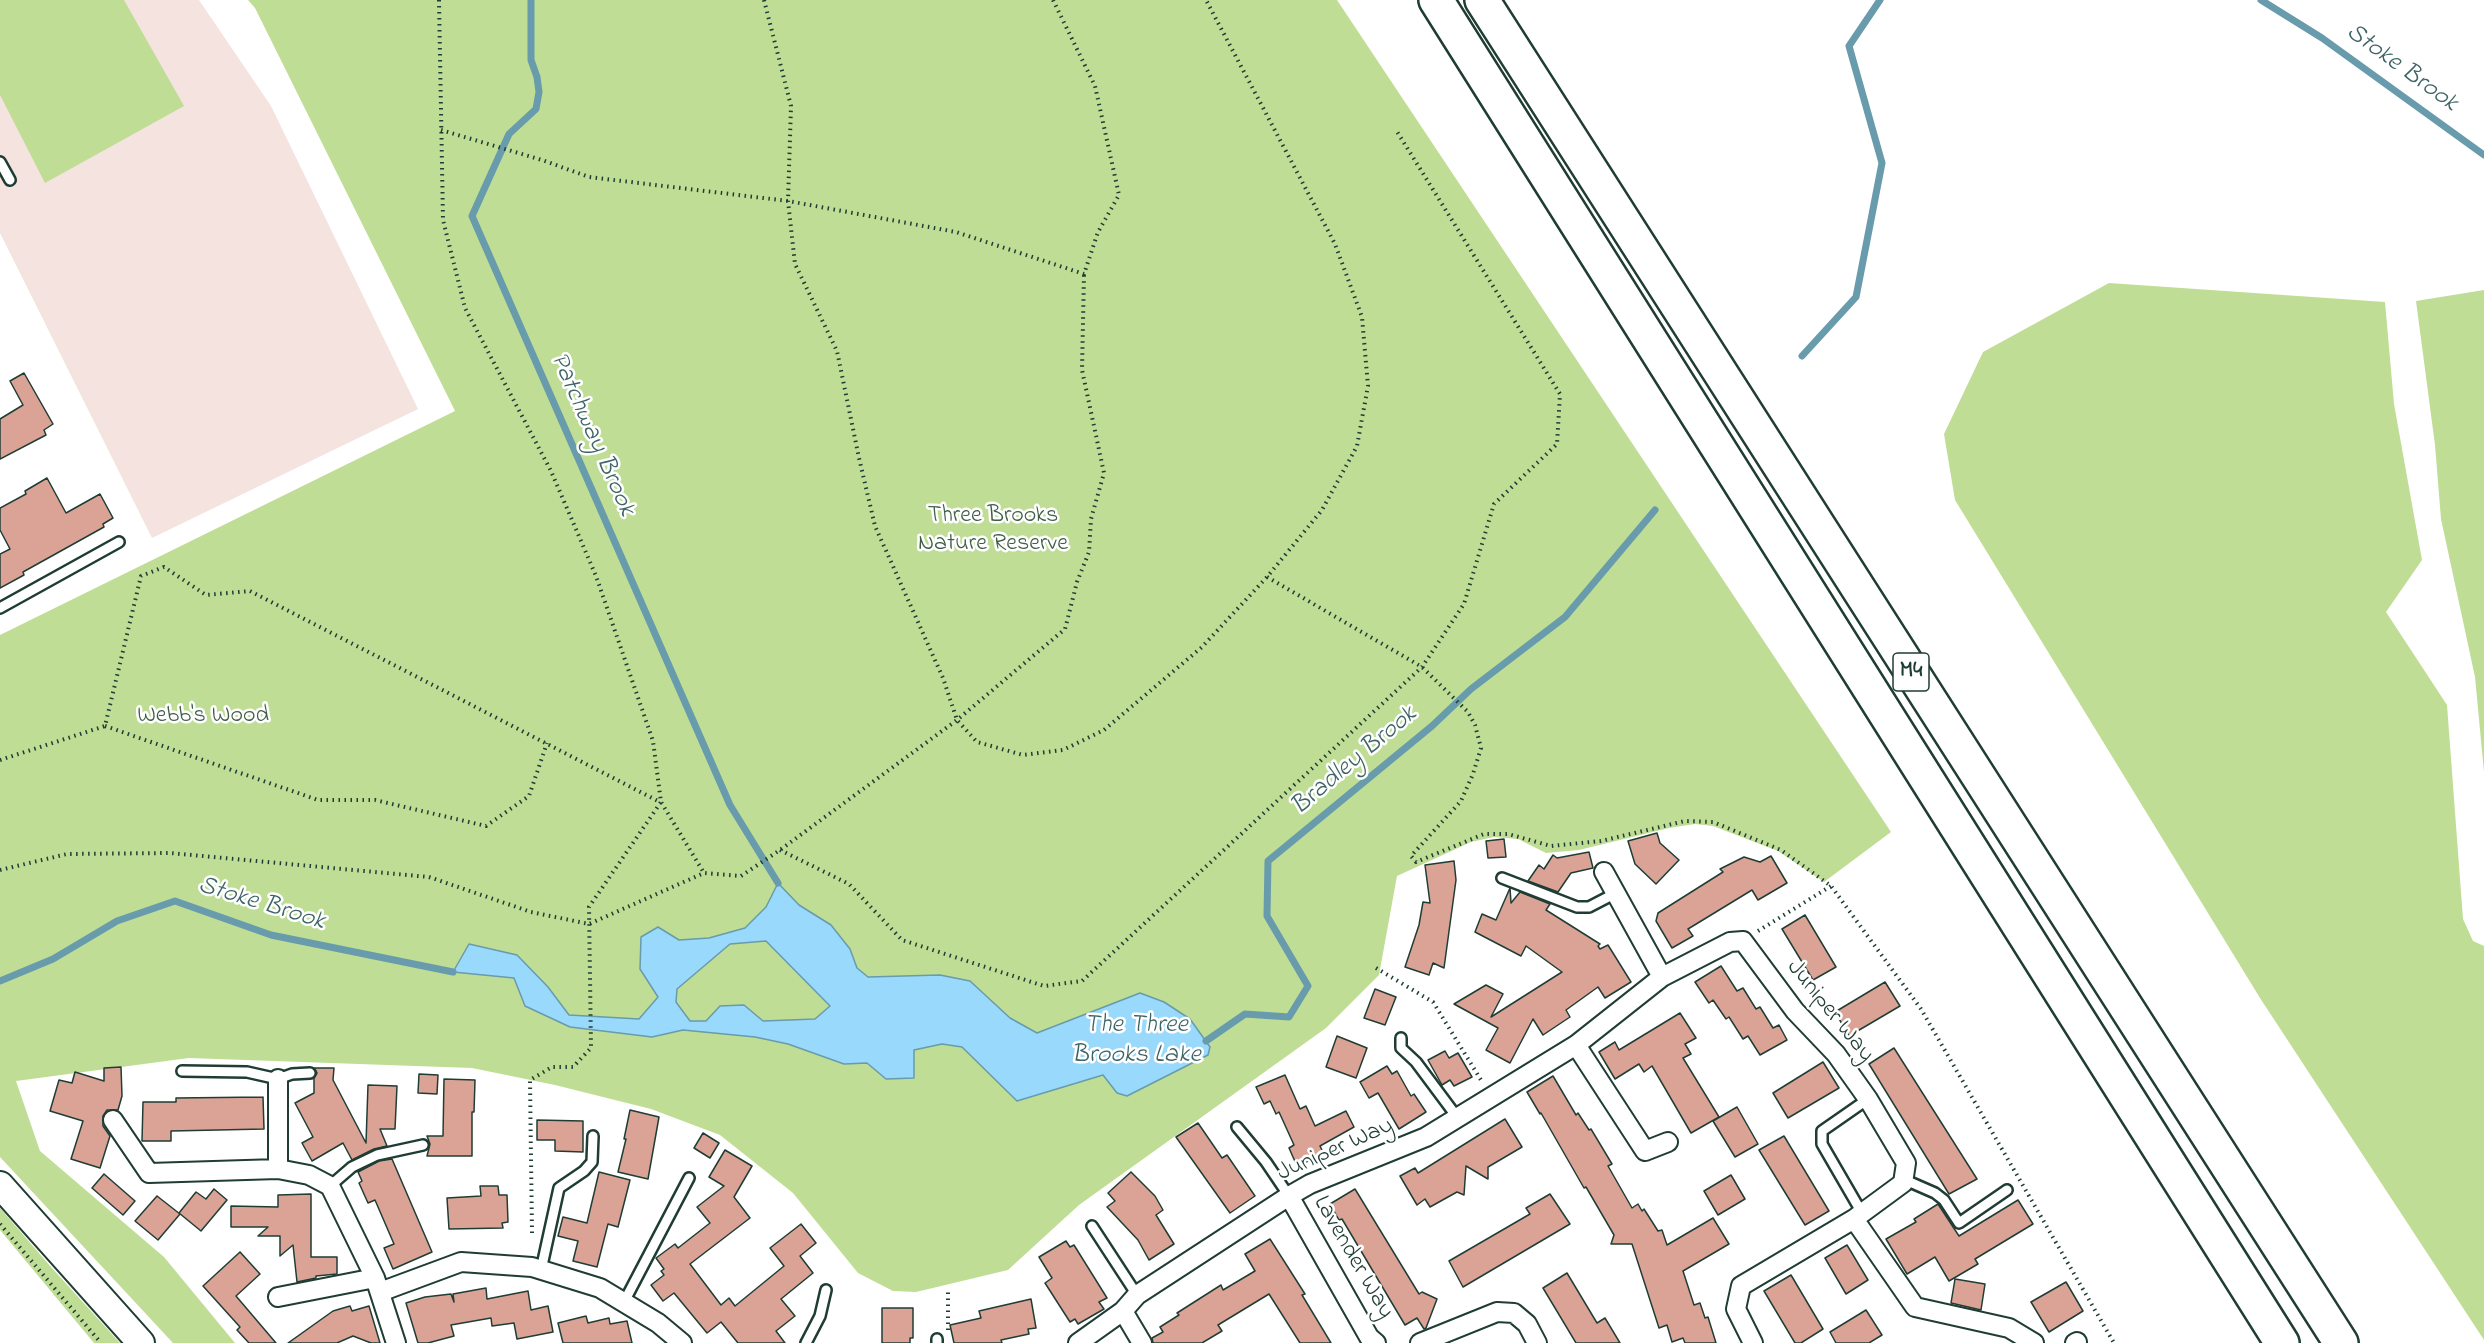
<!DOCTYPE html>
<html>
<head>
<meta charset="utf-8">
<style>
	body { margin:0 }
	canvas { display:block; background:#fff }
</style>
</head>
<body>
<canvas width="2484" height="1343"></canvas>
<script>
const ctx = document.querySelector('canvas').getContext('2d');
ctx.lineJoin = 'round';
function fill(path, color) {
  ctx.fillStyle = color;
  ctx.fill(path, 'evenodd');
}
function toPath(rows) {
  const path = new Path2D();
  for (const r of rows) {
    path.moveTo(r[0], r[1]);
    for (let i = 2; i < r.length; i += 2) path.lineTo(r[i], r[i + 1]);
  }
  return path;
}
function trace(path, color, width, dash) {
  ctx.strokeStyle = color;
  ctx.lineWidth = width;
  ctx.lineCap = dash ? 'butt' : 'round';
  ctx.setLineDash(dash || []);
  ctx.stroke(path);
}
function write(font, color, halo, rows, align = 'center') {
  ctx.font = font + ' "Indie Flower",sans-serif';
  ctx.lineWidth = 5;
  ctx.setLineDash([]);
  ctx.textBaseline = 'middle';
  ctx.strokeStyle = halo;
  ctx.fillStyle = color;
  for (const [text, x, y, turn = 0] of rows) {
    ctx.save();
    ctx.translate(x, y);
    ctx.rotate((+turn || 0) * Math.PI / 180);
    ctx.textAlign = isNaN(turn) ? turn : align;
    if (halo) ctx.strokeText(text, 0, 0);
    ctx.fillText(text, 0, 0);
    ctx.restore();
  }
}
fill(toPath([
	[0,0,199,0,271,106,418,409,152,538,0,233]
]), '#f4e3df');
fill(toPath([
	[0,0,124,0,184,106,45,183,0,95],
	[248,0,1337,0,1891,832,1824,882,1778,851,1713,826,1695,824,1669,828,1579,850,1546,853,1518,839,1494,837,1471,842,1397,876,1379,975,1326,1028,1079,1205,1008,1270,916,1292,893,1291,858,1273,793,1193,720,1135,651,1109,555,1085,472,1068,189,1058,16,1081,40,1151,164,1257,235,1343,173,1343,0,1157,0,635,455,411,255,8],
	[2109,283,2385,302,2394,404,2422,560,2386,612,2447,705,2463,919,2473,941,2484,946,2484,1340,2260,998,1955,500,1944,434,1983,352],
	[2484,290,2484,772,2475,677,2441,519,2435,445,2416,301],
	[0,1208,51,1267,120,1343,94,1343,0,1230]
]), '#c0dd95');
const water = toPath([
	[778,883,799,905,831,925,850,949,857,968,868,977,940,975,970,981,1010,1018,1037,1033,1140,993,1164,1002,1190,1019,1210,1047,1208,1055,1127,1096,1117,1093,1103,1075,1017,1101,962,1047,942,1044,914,1050,914,1078,886,1079,867,1063,844,1064,788,1044,755,1037,683,1030,652,1037,570,1027,525,1006,514,978,453,972,469,944,517,955,548,987,569,1015,639,1019,658,997,640,969,641,937,658,927,679,940,709,938,745,928,766,907,778,883],
	[766,941,830,1006,815,1019,763,1021,744,1005,720,1006,706,1021,690,1021,676,1002,677,989,730,944,766,941]
]);
fill(water, '#99d9fb');
trace(water, '#689bab', 1.5);
trace(toPath([
	[531,0,531,60,537,77,539,92,536,109,509,134,472,216,730,805,778,883],
	[2261,0,2322,38,2484,155],
	[1802,356,1856,297,1882,163,1849,46,1880,0],
	[0,981,53,959,117,921,175,901,271,935,453,972],
	[1206,1041,1245,1014,1289,1017,1308,986,1267,916,1268,861,1432,726,1471,689,1565,617,1655,510]
]), '#689bab', 7);
const building = toPath([
	[24,373,53,424,44,430,46,435,0,459,0,419,23,405,10,381,24,373],
	[47,478,66,513,100,494,113,518,103,524,104,527,23,572,24,575,0,588,0,554,10,549,0,530,0,508,26,494,25,491,47,478],
	[1657,833,1660,843,1679,860,1656,884,1635,864,1628,841,1657,833],
	[1504,839,1506,857,1488,858,1486,841,1504,839],
	[1589,852,1593,868,1571,873,1558,892,1528,881,1539,865,1544,869,1553,855,1557,858,1589,852],
	[1771,856,1787,883,1758,900,1752,890,1688,929,1693,936,1672,948,1656,921,1658,913,1723,872,1720,869,1744,857,1760,862,1771,856],
	[1454,861,1456,880,1444,968,1433,963,1429,975,1405,967,1419,925,1423,902,1430,903,1425,865,1454,861],
	[1510,888,1511,903,1520,892,1550,904,1546,910,1600,944,1598,946,1600,949,1608,945,1631,982,1605,998,1598,987,1566,1010,1570,1017,1543,1035,1533,1019,1510,1063,1486,1050,1498,1028,1454,1004,1486,985,1503,994,1491,1017,1562,972,1526,946,1521,956,1475,932,1482,914,1496,920,1510,888],
	[1805,915,1836,967,1813,980,1782,929,1805,915],
	[1721,966,1737,991,1743,988,1756,1009,1760,1007,1773,1028,1779,1025,1787,1040,1760,1055,1748,1036,1743,1039,1729,1017,1726,1019,1713,1000,1709,1003,1695,982,1721,966],
	[1885,982,1900,1006,1849,1036,1835,1012,1885,982],
	[1375,989,1396,997,1385,1025,1364,1018,1375,989],
	[1680,1013,1696,1038,1685,1044,1691,1054,1683,1058,1719,1117,1691,1133,1652,1066,1644,1072,1639,1064,1615,1079,1599,1052,1615,1042,1619,1050,1680,1013],
	[1337,1036,1367,1048,1356,1078,1326,1067,1337,1036],
	[1894,1048,1977,1179,1949,1194,1869,1064,1894,1048],
	[1445,1051,1449,1058,1458,1053,1472,1077,1454,1086,1450,1080,1442,1085,1428,1060,1445,1051],
	[1823,1062,1839,1088,1788,1118,1773,1093,1823,1062],
	[1387,1066,1392,1074,1397,1071,1411,1096,1414,1094,1426,1112,1399,1129,1378,1093,1369,1098,1360,1082,1387,1066],
	[121,1067,122,1096,118,1110,107,1110,103,1116,103,1126,110,1136,100,1168,71,1159,83,1121,50,1111,59,1080,72,1083,75,1072,104,1081,104,1068,121,1067],
	[314,1068,334,1068,333,1080,366,1143,368,1085,397,1086,395,1129,380,1129,387,1146,374,1149,352,1160,343,1143,312,1161,302,1143,313,1137,295,1103,314,1093,314,1078,317,1073,314,1068],
	[419,1074,438,1075,437,1094,418,1093,419,1074],
	[1285,1075,1300,1109,1306,1106,1315,1126,1346,1111,1354,1127,1320,1146,1324,1154,1297,1166,1289,1148,1294,1145,1279,1112,1276,1114,1270,1101,1264,1104,1256,1087,1285,1075],
	[1553,1076,1576,1115,1578,1113,1589,1130,1591,1129,1612,1164,1608,1166,1632,1208,1638,1204,1642,1211,1644,1209,1658,1231,1662,1230,1667,1245,1713,1218,1729,1244,1683,1271,1694,1305,1700,1303,1705,1318,1708,1317,1716,1343,1685,1343,1683,1338,1672,1342,1667,1325,1659,1328,1632,1244,1611,1244,1614,1235,1586,1187,1584,1188,1541,1113,1540,1114,1527,1092,1553,1076],
	[444,1079,475,1080,474,1112,472,1112,472,1156,427,1156,430,1144,427,1136,443,1136,444,1079],
	[263,1097,264,1129,171,1131,171,1141,142,1141,143,1102,176,1102,176,1098,263,1097],
	[1737,1107,1758,1144,1735,1157,1713,1121,1737,1107],
	[630,1110,659,1117,648,1179,618,1172,626,1139,624,1139,630,1110],
	[1505,1119,1522,1147,1488,1167,1488,1179,1466,1166,1464,1195,1457,1192,1430,1207,1425,1199,1417,1205,1400,1176,1415,1168,1418,1173,1505,1119],
	[537,1120,583,1121,583,1152,555,1151,555,1140,537,1140,537,1120],
	[1198,1123,1222,1158,1227,1155,1255,1196,1230,1213,1176,1137,1198,1123],
	[703,1133,719,1143,710,1158,694,1148,703,1133],
	[1784,1136,1829,1211,1805,1225,1759,1150,1784,1136],
	[725,1150,752,1166,734,1197,750,1218,690,1264,721,1305,729,1298,735,1306,784,1266,770,1248,801,1224,816,1243,800,1256,813,1273,781,1299,795,1316,776,1331,785,1343,738,1343,721,1322,707,1333,674,1293,663,1301,651,1285,664,1275,661,1271,664,1269,656,1258,675,1244,678,1248,710,1223,697,1207,724,1186,709,1177,725,1150],
	[392,1159,432,1252,393,1269,384,1248,394,1244,375,1200,368,1203,359,1183,362,1181,358,1172,379,1161,392,1159],
	[599,1172,630,1180,618,1227,608,1224,597,1267,573,1261,578,1241,558,1236,563,1217,587,1223,599,1172],
	[1131,1172,1155,1196,1163,1210,1156,1215,1174,1244,1149,1260,1138,1240,1107,1207,1115,1201,1108,1193,1131,1172],
	[104,1174,135,1201,123,1215,92,1188,104,1174],
	[1731,1175,1745,1199,1718,1215,1704,1191,1731,1175],
	[480,1186,498,1186,499,1195,507,1195,508,1222,502,1223,503,1228,449,1229,447,1198,481,1196,480,1186],
	[214,1189,227,1200,201,1231,179,1213,196,1192,206,1199,214,1189],
	[1355,1189,1419,1294,1422,1292,1437,1299,1426,1328,1424,1329,1417,1318,1405,1325,1342,1219,1339,1220,1330,1204,1355,1189],
	[311,1194,311,1257,337,1257,337,1274,316,1276,316,1278,297,1282,293,1245,280,1256,280,1236,258,1236,268,1227,231,1227,231,1206,278,1207,278,1195,311,1194],
	[1550,1194,1570,1224,1463,1287,1449,1261,1530,1214,1526,1208,1550,1194],
	[157,1196,180,1214,158,1240,135,1221,157,1196],
	[2018,1200,2033,1224,1975,1259,1978,1264,1949,1281,1935,1257,1907,1274,1886,1239,1916,1222,1914,1219,1938,1204,1959,1236,2018,1200],
	[1270,1239,1305,1294,1302,1295,1331,1343,1300,1343,1269,1294,1218,1325,1222,1331,1202,1343,1153,1343,1152,1338,1163,1332,1160,1327,1179,1315,1177,1313,1221,1285,1223,1290,1255,1271,1245,1254,1270,1239],
	[1066,1241,1070,1247,1074,1245,1107,1298,1099,1302,1104,1309,1078,1324,1075,1319,1070,1322,1045,1283,1052,1278,1039,1257,1066,1241],
	[1847,1245,1868,1280,1846,1294,1825,1258,1847,1245],
	[240,1252,260,1274,236,1296,276,1343,249,1343,237,1330,240,1327,203,1286,240,1252],
	[1567,1273,1597,1323,1605,1318,1620,1343,1576,1343,1543,1288,1567,1273],
	[1791,1275,1823,1329,1801,1343,1795,1343,1764,1291,1791,1275],
	[1955,1279,1985,1284,1981,1310,1951,1303,1955,1279],
	[2066,1282,2083,1311,2049,1332,2031,1302,2066,1282],
	[486,1288,487,1299,528,1291,531,1310,548,1306,553,1332,517,1339,514,1323,492,1326,491,1318,451,1325,454,1336,428,1343,418,1343,406,1303,425,1297,451,1294,454,1302,453,1294,486,1288],
	[1031,1299,1036,1328,1028,1329,1029,1334,1001,1340,1002,1343,954,1343,950,1325,981,1318,979,1311,1031,1299],
	[350,1306,352,1311,369,1306,380,1343,371,1343,353,1336,337,1343,288,1343,333,1311,350,1306],
	[882,1308,913,1308,913,1338,910,1338,910,1343,882,1343,882,1308],
	[1866,1310,1882,1335,1869,1343,1836,1343,1830,1332,1866,1310],
	[586,1316,588,1323,609,1318,610,1324,627,1321,632,1343,563,1343,558,1323,586,1316]
]);
fill(building, '#dba395');
trace(building, '#1f3d34', 1.5);
const lane = toPath([
	[0,162,10,180],
	[0,608,119,542],
	[1502,878,1577,907,1589,907,1616,893],
	[1401,1038,1401,1048,1416,1062,1457,1117],
	[182,1071,247,1072,278,1079,292,1074,310,1073],
	[1237,1127,1266,1162,1289,1196],
	[1903,1179,1935,1193,1944,1200,1959,1223,2007,1190],
	[330,1186,352,1167,377,1155,423,1145],
	[1862,1213,1822,1144,1822,1131,1868,1099],
	[1092,1226,1137,1295],
	[541,1270,559,1188,584,1171,592,1162,593,1136],
	[624,1302,689,1178],
	[937,1339,937,1343],
	[806,1343,820,1316,826,1290]
]);
const street = toPath([
	[1604,872,1662,977],
	[1576,1045,1645,1151,1668,1142],
	[278,1079,278,1169],
	[113,1120,149,1173,278,1169,309,1175,330,1186,375,1278,396,1343],
	[1289,1196,1369,1337,1376,1343],
	[1854,1219,1915,1307,2009,1328,2034,1343],
	[380,1292,461,1262,532,1267,600,1288,658,1323,682,1343],
	[278,1297,375,1278],
	[1123,1311,1142,1343],
	[1078,1343,1123,1311,1137,1295,1289,1196,1310,1184,1426,1137,1576,1045,1662,977,1730,942,1743,941,1795,1011,1836,1054,1868,1099,1906,1163,1903,1183,1854,1219,1741,1286,1736,1309,1753,1343],
	[1420,1343,1497,1312,1514,1313,1527,1324,1537,1343],
	[2075,1343,2077,1342]
]);
const secondary = toPath([
	[0,1185,141,1343]
]);
const highway = toPath([
	[1436,0,2282,1343],
	[1482,0,2341,1343]
]);
trace(lane, '#1f3d34', 14);
trace(street, '#1f3d34', 22);
trace(secondary, '#1f3d34', 30);
trace(highway, '#1f3d34', 38);
trace(toPath([
	[439,0,443,220,465,308,551,471,596,576,653,741,661,802,704,873],
	[764,0,791,106,788,201,795,264,837,351,859,458,875,526,943,678,957,720,977,742,1023,755,1063,750,1104,730,1202,647,1267,577,1322,510,1357,446,1368,386,1362,317,1335,244,1206,0],
	[441,130,542,160,589,177,788,201,956,232,1084,274,1098,232,1119,195,1095,86,1053,0],
	[1267,577,1422,667,1468,712,1475,725,1481,748,1473,774,1461,801,1411,856,1416,862,1484,834,1508,834,1551,846,1601,841,1685,821,1713,822,1781,850,1831,886,1921,1009,2114,1343],
	[105,726,318,800,375,800,486,826,529,796,547,743],
	[0,760,105,726,141,576,164,567,206,595,250,591,660,802],
	[780,850,849,884,902,940,1044,986,1082,981,1422,667,1464,604,1494,504,1557,444,1560,394,1396,130],
	[0,870,67,854,170,853,429,877,531,912,589,924,704,873,741,876,780,850,957,720,1065,629,1077,582,1089,552,1091,519,1104,473,1082,370,1084,274],
	[1758,931,1831,886],
	[1376,968,1433,1002,1481,1080],
	[0,1224,101,1343],
	[532,1233,530,1080,552,1067,573,1067,591,1048,589,907,661,802],
	[948,1330,948,1289]
]), '#1f3d34', 4, [1.5, 4.5]);
trace(lane, '#fff', 9);
trace(street, '#fff', 18);
trace(secondary, '#fff', 26);
trace(highway, '#fff', 33);
for (const [x, y, w] of [
	[1911,672,36]
]) {
  const box = new Path2D();
  box.roundRect(x - w / 2, y - 19, w, 38, 4.5);
  ctx.fillStyle = '#fff';
  ctx.fill(box);
  trace(box, '#1f3d34', 1.5);
}
write('bold 22px', '#1f3d34', null, [
	["M4",1911,672]
]);
write('24px', '#3f5d47', '#fff', [
	["Three Brooks",993,517],
	["Nature Reserve",993,545],
	["Webb's Wood",203,717]
]);
write('24px', '#1f3d34', '#fff', [
	["Juniper Way",1829,1012,51],
	["Juniper Way",1336,1151,-24],
	["Lavender Way",1352,1258,60]
]);
write('italic 26px', '#3e6466', '#fff', [
	["Stoke Brook",2401,69,36],
	["Patchway Brook",591,435,66],
	["Bradley Brook",1355,762,-40],
	["Stoke Brook",261,905,17],
	["The Three",1136,1027],
	["Brooks Lake",1136,1057]
]);
</script>
</body>
</html>
